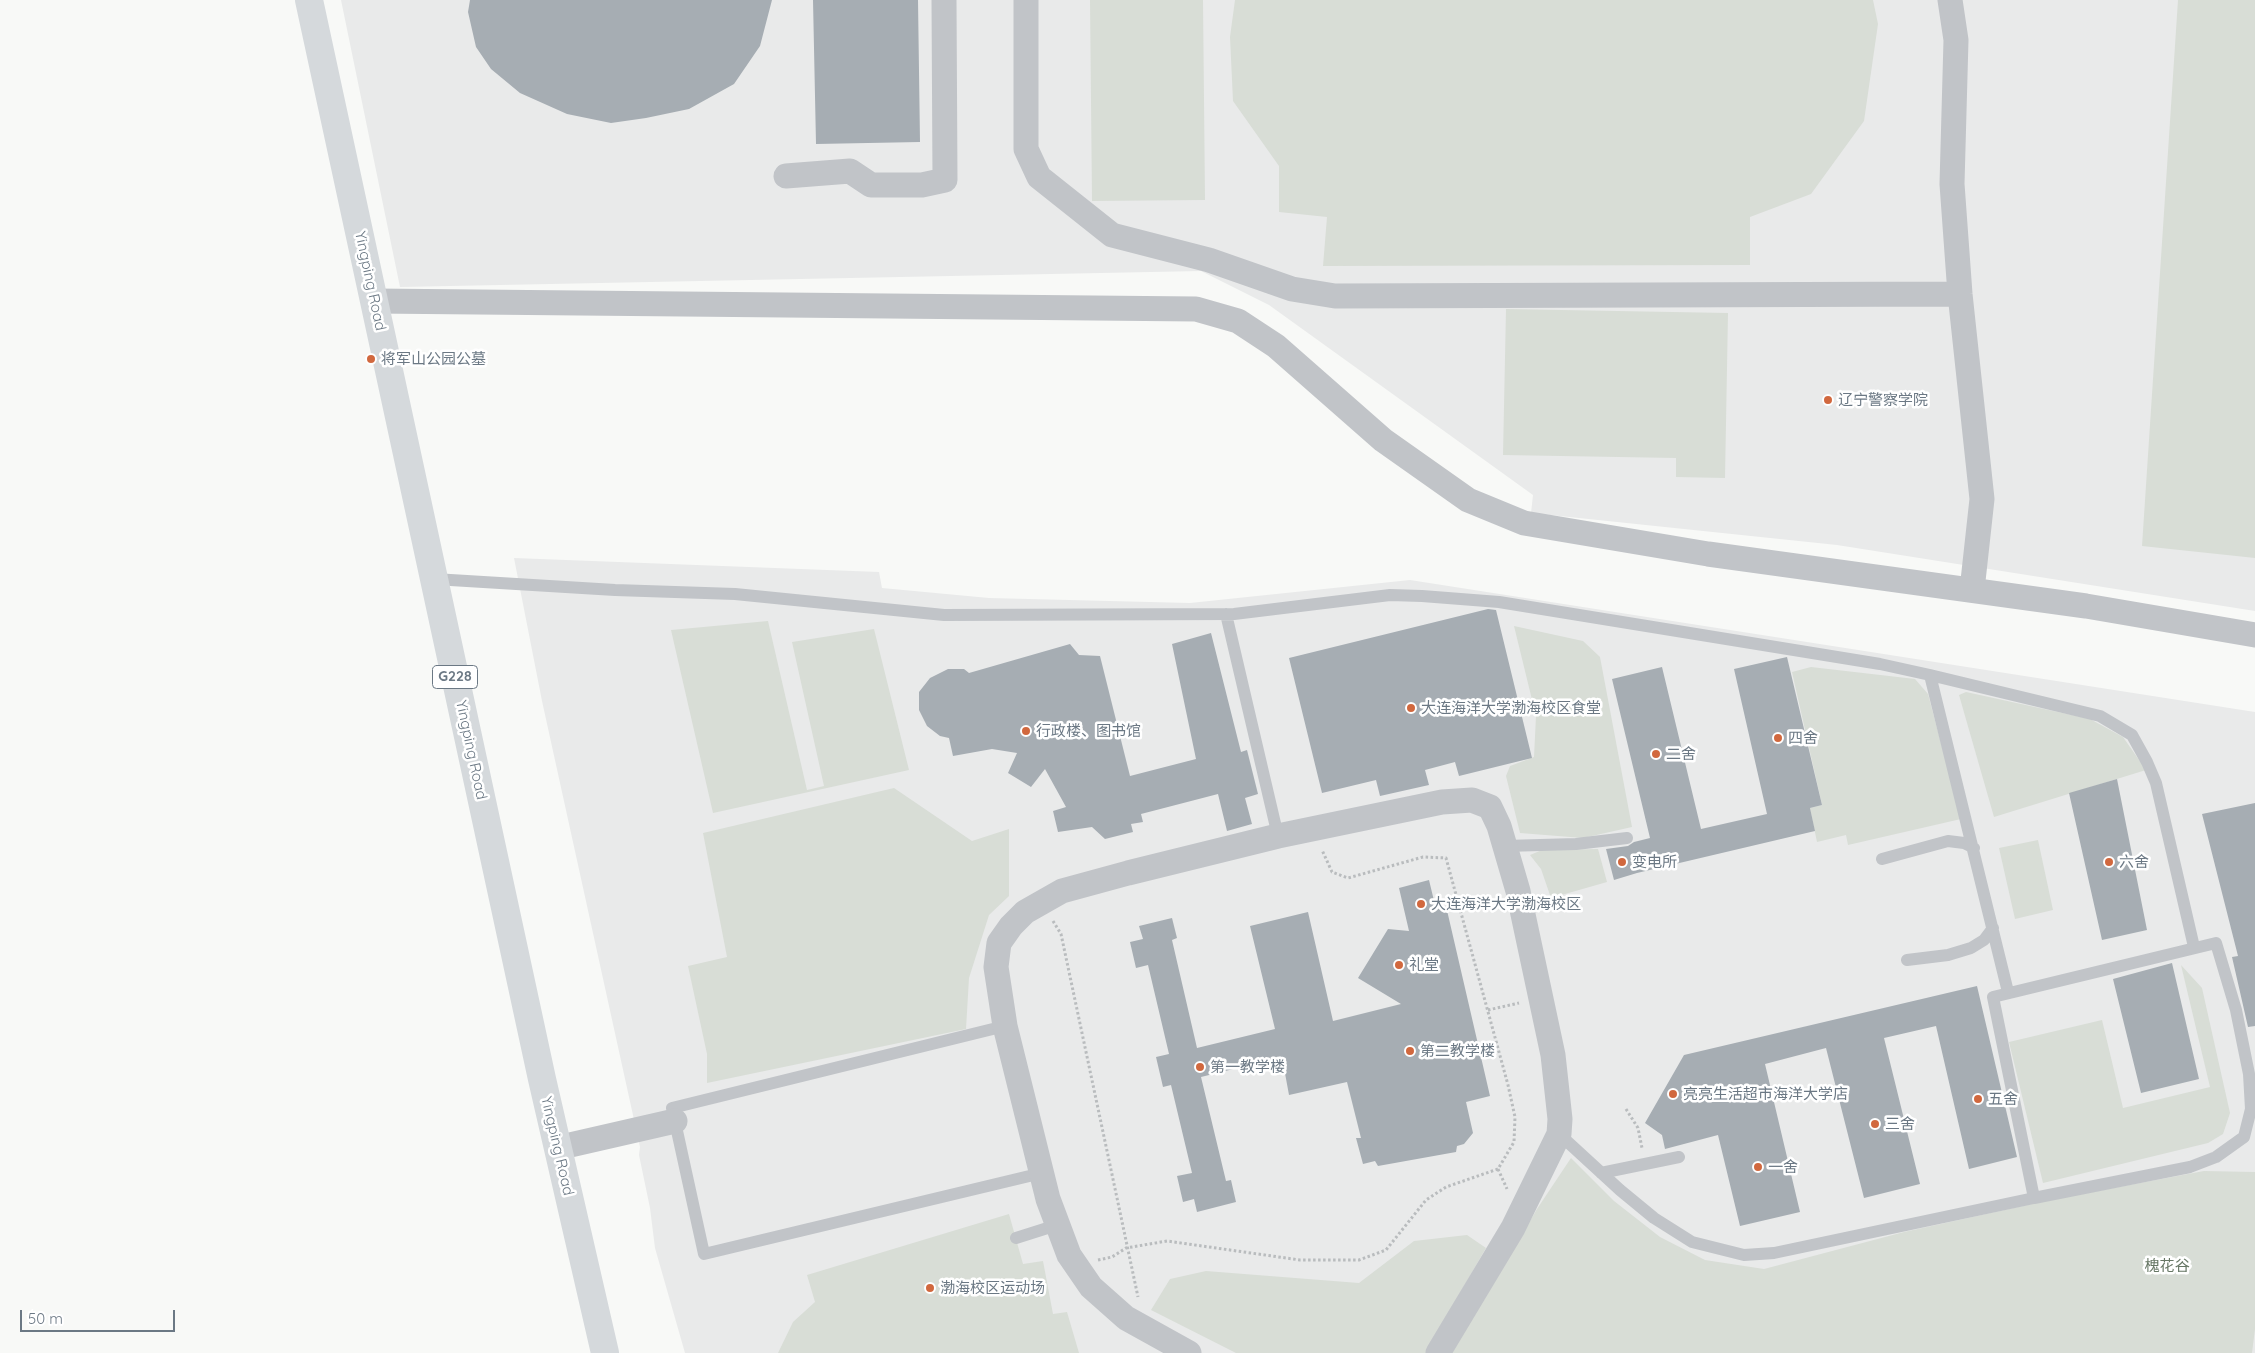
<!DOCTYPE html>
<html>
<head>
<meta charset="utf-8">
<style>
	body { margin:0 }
	#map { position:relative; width:2255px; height:1353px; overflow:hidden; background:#f8f9f7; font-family:Quicksand,sans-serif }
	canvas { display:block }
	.scale { position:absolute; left:20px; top:1310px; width:155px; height:22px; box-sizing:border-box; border:2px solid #6b7884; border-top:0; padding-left:6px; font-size:15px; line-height:18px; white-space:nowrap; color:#6b7884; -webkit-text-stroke:4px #fff; paint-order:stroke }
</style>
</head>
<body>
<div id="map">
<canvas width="2255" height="1353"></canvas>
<div class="scale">50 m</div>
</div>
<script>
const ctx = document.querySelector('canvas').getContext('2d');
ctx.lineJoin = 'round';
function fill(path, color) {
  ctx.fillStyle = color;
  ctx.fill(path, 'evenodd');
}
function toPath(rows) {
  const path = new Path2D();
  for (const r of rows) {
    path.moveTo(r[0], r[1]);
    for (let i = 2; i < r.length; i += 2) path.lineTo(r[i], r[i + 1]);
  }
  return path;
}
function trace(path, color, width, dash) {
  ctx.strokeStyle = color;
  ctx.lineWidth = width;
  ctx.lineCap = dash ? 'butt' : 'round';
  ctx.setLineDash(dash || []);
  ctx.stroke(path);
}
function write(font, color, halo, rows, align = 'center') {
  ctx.font = font + ' Quicksand,"Noto Sans SC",sans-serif';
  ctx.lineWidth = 5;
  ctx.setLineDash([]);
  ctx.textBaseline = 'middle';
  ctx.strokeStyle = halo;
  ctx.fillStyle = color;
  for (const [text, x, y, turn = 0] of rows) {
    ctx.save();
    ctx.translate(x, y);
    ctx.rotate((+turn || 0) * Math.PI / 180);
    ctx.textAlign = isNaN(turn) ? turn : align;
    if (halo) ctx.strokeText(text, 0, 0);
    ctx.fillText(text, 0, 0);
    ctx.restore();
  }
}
fill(toPath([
	[341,0,2255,0,2255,611,1837,545,1531,513,1533,495,1269,305,1201,271,400,287],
	[514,558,879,572,882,588,989,598,1190,603,1410,580,2255,712,2255,1353,685,1353,655,1248,650,1208,639,1155,640,1147,542,701]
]), '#e9eaea');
fill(toPath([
	[1090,0,1203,0,1205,200,1092,201],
	[1235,0,1873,0,1878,24,1864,121,1811,194,1750,217,1750,265,1323,266,1327,217,1279,212,1279,166,1233,101,1230,37],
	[2178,0,2255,0,2255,558,2142,546],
	[1506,309,1728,313,1725,478,1676,477,1676,458,1503,455],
	[768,621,807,790,824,786,792,642,874,629,909,770,713,813,671,630],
	[1514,626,1583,641,1600,657,1632,827,1583,838,1520,833,1506,776,1510,766,1534,757,1536,716],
	[1811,667,1915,679,1928,694,1961,819,1848,845,1846,835,1817,842,1810,808,1822,805,1792,672],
	[1966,692,2090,719,2123,737,2146,770,1994,817,1959,695],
	[894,788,972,841,1009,829,1009,896,989,915,969,978,966,1029,707,1083,707,1054,688,966,727,957,703,833],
	[2038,840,2053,910,2015,919,1999,848],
	[1598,849,1607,882,1551,898,1541,869,1530,855,1542,850],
	[2181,965,2202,988,2230,1113,2223,1134,2208,1143,2043,1183,2009,1042,2102,1020,2123,1108,2210,1087],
	[1571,1158,1614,1201,1660,1237,1705,1260,1764,1269,1904,1232,2055,1199,2204,1171,2255,1172,2255,1329,2252,1353,1236,1353,1151,1310,1170,1279,1206,1271,1359,1283,1414,1241,1467,1235,1486,1248,1457,1298,1484,1300,1537,1209],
	[1009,1214,1023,1264,1043,1261,1053,1314,1067,1312,1079,1353,778,1353,793,1322,815,1302,807,1275]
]), '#d8ddd6');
fill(toPath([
	[470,0,772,0,760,46,734,84,689,109,646,118,611,123,567,114,520,93,491,69,476,47,468,12],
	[813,0,918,0,920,142,816,144],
	[1488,609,1496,610,1532,758,1459,776,1455,762,1425,770,1429,785,1380,796,1376,780,1322,793,1289,658],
	[1211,633,1241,752,1247,750,1258,794,1245,798,1252,824,1227,831,1218,794,1141,814,1143,822,1131,824,1133,832,1105,839,1092,827,1058,832,1053,811,1066,807,1045,769,1031,787,1008,773,1017,753,992,749,953,756,949,738,940,736,927,726,919,710,919,692,930,678,948,669,964,669,969,673,1070,644,1079,655,1100,656,1130,776,1196,759,1172,644],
	[1787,657,1822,805,1810,808,1815,831,1637,873,1614,880,1606,849,1628,846,1634,842,1650,838,1612,679,1662,667,1701,829,1767,814,1734,669],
	[2117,779,2147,930,2102,940,2069,793],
	[2255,803,2255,1026,2248,1027,2232,957,2238,956,2202,814],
	[1429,880,1436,909,1446,906,1490,1096,1466,1102,1473,1133,1464,1144,1457,1146,1456,1152,1378,1166,1375,1161,1363,1164,1356,1138,1361,1138,1347,1082,1289,1095,1282,1057,1201,1077,1226,1181,1231,1180,1236,1202,1197,1212,1194,1199,1183,1202,1177,1176,1192,1173,1171,1085,1163,1087,1156,1057,1169,1054,1148,965,1136,968,1130,942,1143,939,1139,926,1172,918,1177,938,1172,940,1197,1048,1275,1029,1250,926,1308,912,1333,1021,1401,1004,1358,978,1388,929,1409,931,1399,888],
	[2172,963,2199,1079,2141,1093,2113,979],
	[1977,986,2017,1157,1969,1169,1936,1026,1884,1038,1920,1184,1864,1198,1826,1048,1765,1064,1800,1212,1740,1226,1718,1135,1665,1149,1662,1135,1645,1123,1684,1055]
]), '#a6adb3');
trace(toPath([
	[1053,921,1061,934,1138,1297],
	[1488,1010,1519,1003],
	[1626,1109,1638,1128,1642,1148],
	[1498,1169,1507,1189],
	[1098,1260,1112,1257,1126,1248,1167,1241,1300,1260,1359,1260,1386,1250,1426,1200,1446,1187,1498,1169,1514,1142,1515,1117,1508,1085,1446,858,1423,857,1348,878,1332,872,1322,850]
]), '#b9bcbe', 3, [2.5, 2.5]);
trace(toPath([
	[434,579,615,590,735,594,944,615,1234,614,1390,595,1422,596,1499,602,1880,664,1930,675,2008,992],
	[1226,614,1278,836],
	[1930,675,2100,716,2132,735,2147,762,2156,783,2194,947],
	[1505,846,1576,844,1627,838],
	[1882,859,1948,841,1964,843,1974,848],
	[1907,960,1948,955,1971,948,1984,940,1993,928],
	[1005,1026,672,1108,704,1254,1042,1173],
	[1559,1134,1620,1190,1654,1218,1692,1242,1744,1255,1774,1253,2034,1198,1993,997,2216,943,2236,1010,2249,1074,2251,1109,2244,1137,2216,1157,2190,1167,2034,1198],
	[1601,1173,1679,1157],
	[1016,1238,1057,1225]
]), '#c1c4c8', 12);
trace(toPath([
	[1026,0,1026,149,1039,177,1112,235,1209,260,1292,289,1335,296,1960,294],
	[1950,0,1956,40,1952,184,1960,294,1982,499,1972,590],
	[786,176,850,171,871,185,922,185,945,180,944,0],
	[374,301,1196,309,1238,321,1276,346,1383,440,1468,500,1524,523,1708,554,2086,606,2255,635],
	[557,1148,675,1121],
	[1189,1353,1126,1318,1091,1287,1069,1255,1048,1199,1005,1026,996,967,999,943,1011,926,1025,912,1062,891,1128,873,1278,836,1442,802,1472,800,1490,807,1499,826,1518,891,1553,1055,1560,1119,1559,1134,1513,1228,1438,1353]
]), '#c1c4c8', 25);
trace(toPath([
	[309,0,542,1079,605,1353]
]), '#d5d9dc', 28);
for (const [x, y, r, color] of [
	[371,359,5,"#d1683e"],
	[1828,400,5,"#d1683e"],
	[1411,708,5,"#d1683e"],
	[1026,731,5,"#d1683e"],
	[1778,738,5,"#d1683e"],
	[1656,754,5,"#d1683e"],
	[1622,862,5,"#d1683e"],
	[2109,862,5,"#d1683e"],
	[1421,904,5,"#d1683e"],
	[1399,965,5,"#d1683e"],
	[1410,1051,5,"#d1683e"],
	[1200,1067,5,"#d1683e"],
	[1673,1094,5,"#d1683e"],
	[1978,1099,5,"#d1683e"],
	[1875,1124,5,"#d1683e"],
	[1758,1167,5,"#d1683e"],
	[930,1288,5,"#d1683e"]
]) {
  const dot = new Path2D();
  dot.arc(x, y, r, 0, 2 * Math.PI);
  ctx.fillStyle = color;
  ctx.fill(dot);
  trace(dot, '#fff', 2);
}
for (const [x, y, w] of [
	[455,677,45]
]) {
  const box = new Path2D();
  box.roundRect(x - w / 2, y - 11.5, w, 23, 4);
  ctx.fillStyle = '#fff';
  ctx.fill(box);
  trace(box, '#6b7884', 1);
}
write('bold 14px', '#6b7884', null, [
	["G228",455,677]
]);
write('15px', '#6b7884', '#fff', [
	["Yingping Road",370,281,78],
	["Yingping Road",471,750,78],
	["Yingping Road",557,1146,77]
]);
write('15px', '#6b7884', '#fff', [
	["将军山公园公墓",381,359],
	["辽宁警察学院",1838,400],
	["大连海洋大学渤海校区食堂",1421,708],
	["行政楼、图书馆",1036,731],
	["四舍",1788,738],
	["二舍",1666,754],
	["变电所",1632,862],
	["六舍",2119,862],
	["大连海洋大学渤海校区",1431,904],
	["礼堂",1409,965],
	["第二教学楼",1420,1051],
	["第一教学楼",1210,1067],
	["亮亮生活超市海洋大学店",1683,1094],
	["五舍",1988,1099],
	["三舍",1885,1124],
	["一舍",1768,1167],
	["渤海校区运动场",940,1288]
], 'left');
write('15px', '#677765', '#fff', [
	["槐花谷",2167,1266]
]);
</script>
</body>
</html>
